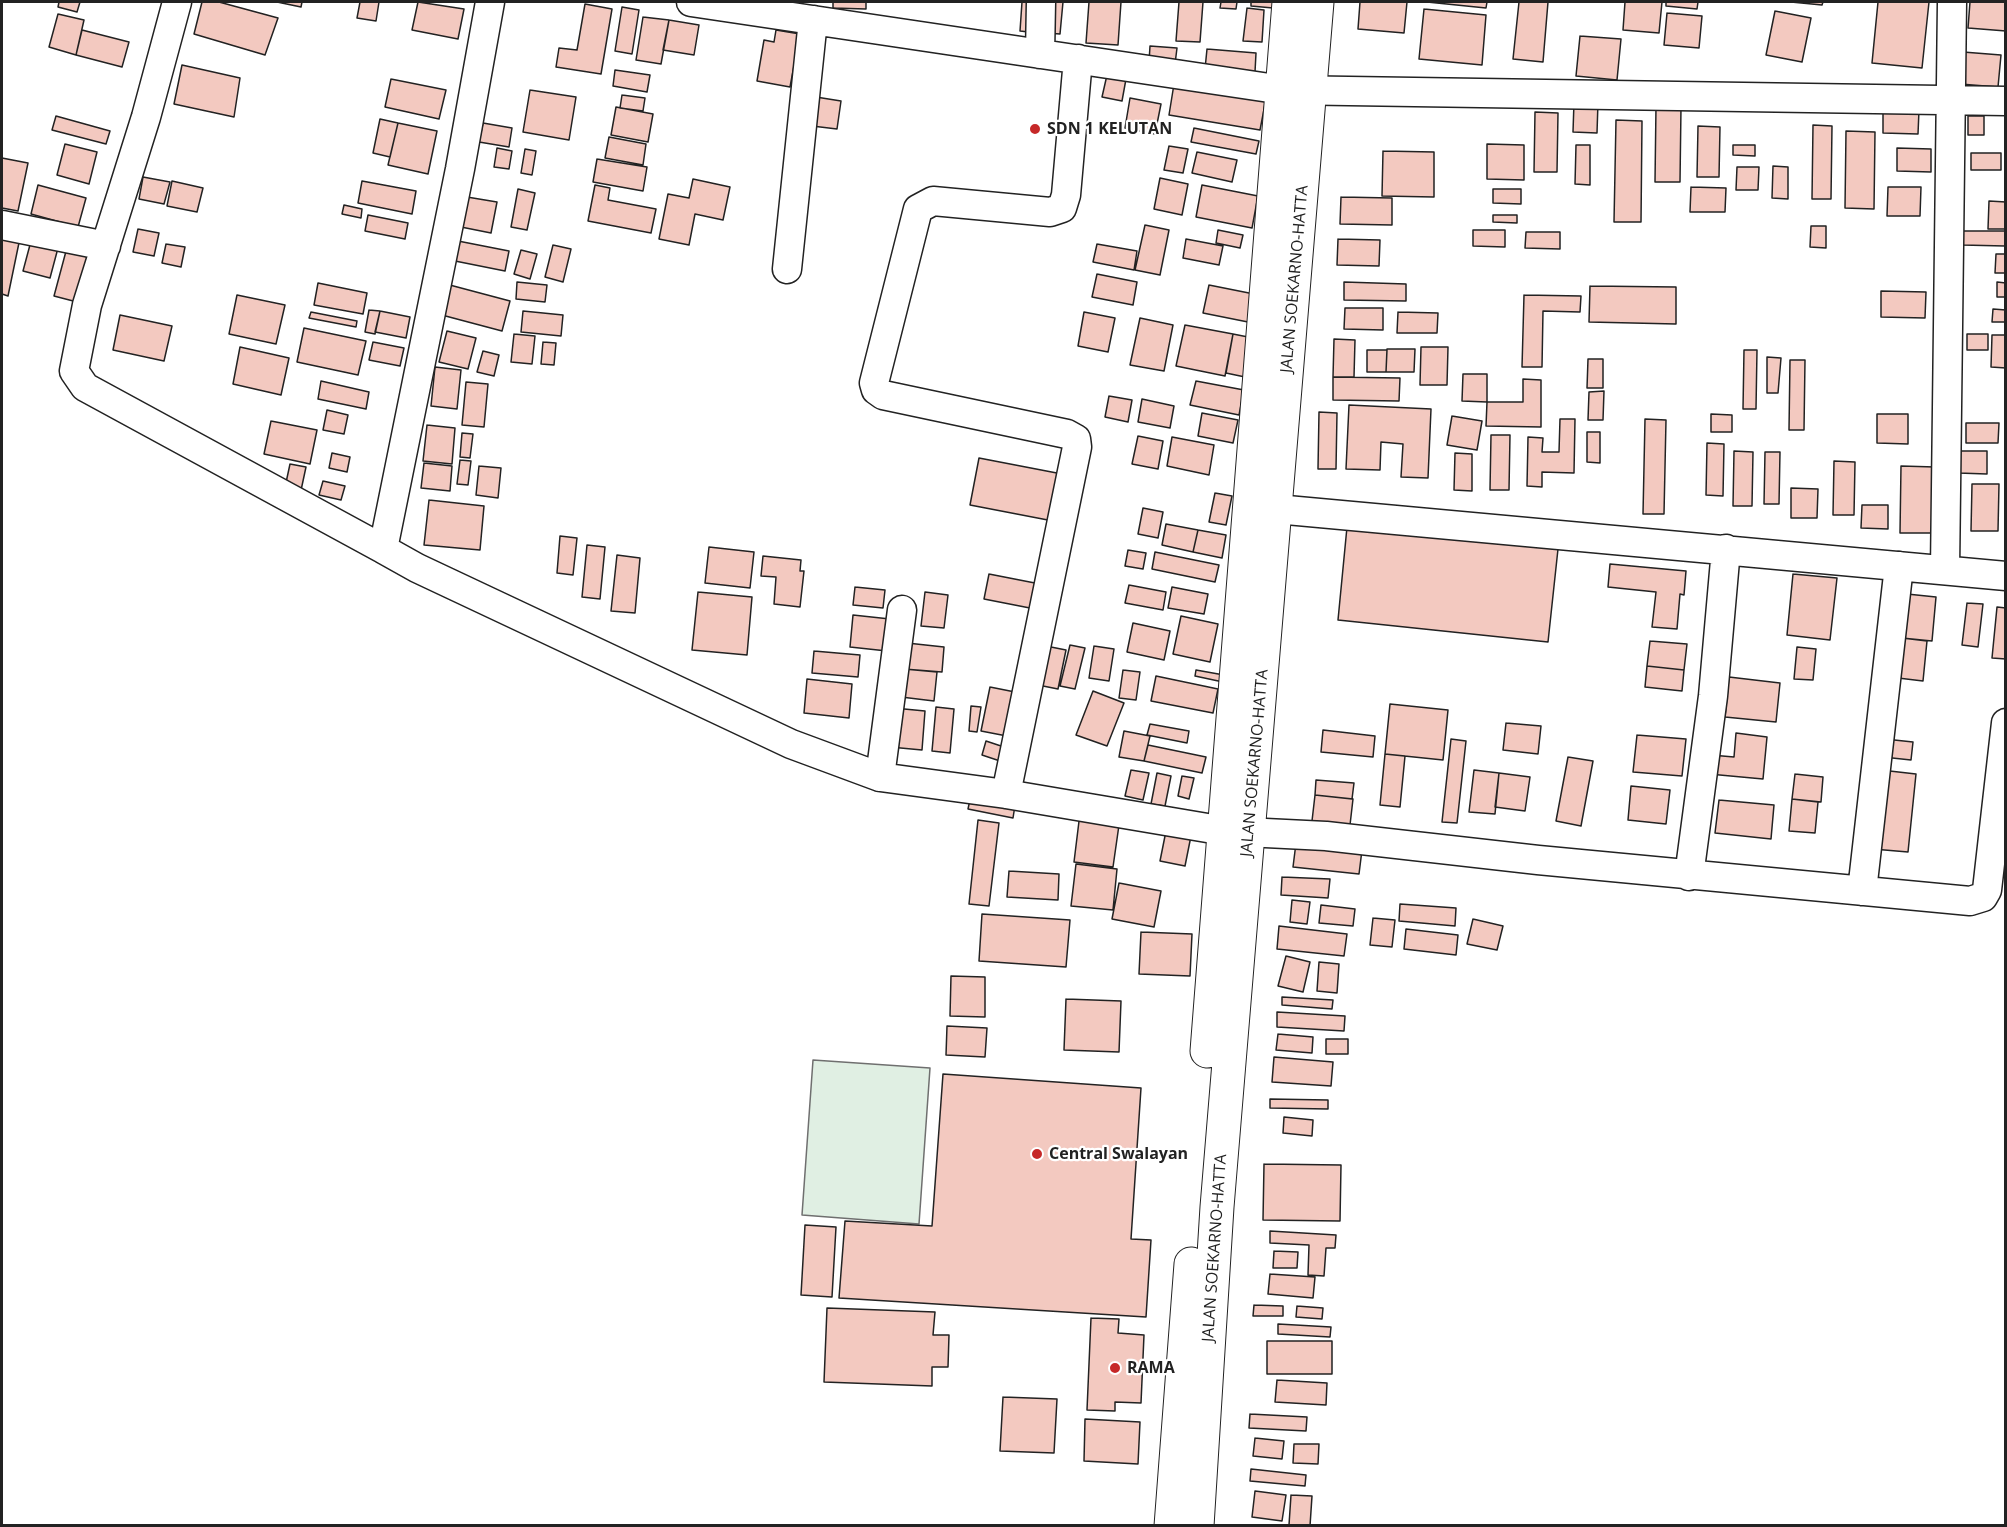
<!DOCTYPE html>
<html>
<head>
<meta charset="utf-8">
<style>
	body { margin:0 }
	#map { position:relative; width:2007px; height:1527px; overflow:hidden; background:#fff; font-family:"Open Sans",sans-serif }
	canvas { display:block }
	.frame { position:absolute; inset:0; border:3px solid #222; pointer-events:none }
</style>
</head>
<body>
<div id="map">
<canvas width="2007" height="1527"></canvas>
<div class="frame"></div>
</div>
<script>
const ctx = document.querySelector('canvas').getContext('2d');
ctx.lineJoin = 'round';
function fill(path, color) {
  ctx.fillStyle = color;
  ctx.fill(path, 'evenodd');
}
function toPath(rows) {
  const path = new Path2D();
  for (const r of rows) {
    path.moveTo(r[0], r[1]);
    for (let i = 2; i < r.length; i += 2) path.lineTo(r[i], r[i + 1]);
  }
  return path;
}
function trace(path, color, width, dash) {
  ctx.strokeStyle = color;
  ctx.lineWidth = width;
  ctx.lineCap = dash ? 'butt' : 'round';
  ctx.setLineDash(dash || []);
  ctx.stroke(path);
}
function write(font, color, halo, rows, align = 'center') {
  ctx.font = font + ' "Open Sans",sans-serif';
  ctx.lineWidth = 4.5;
  ctx.setLineDash([]);
  ctx.textBaseline = 'middle';
  ctx.strokeStyle = halo;
  ctx.fillStyle = color;
  for (const [text, x, y, turn = 0] of rows) {
    ctx.save();
    ctx.translate(x, y);
    ctx.rotate((+turn || 0) * Math.PI / 180);
    ctx.textAlign = isNaN(turn) ? turn : align;
    if (halo) ctx.strokeText(text, 0, 0);
    ctx.fillText(text, 0, 0);
    ctx.restore();
  }
}
const green = toPath([
	[813,1060,930,1068,919,1224,802,1215,813,1060]
]);
fill(green, '#e0efe3');
trace(green, '#6f6f6f', 1.5);
const building = toPath([
	[59,2,80,2,77,12,58,7,59,2],
	[202,2,219,2,278,18,265,55,194,34,202,2],
	[277,2,302,2,301,7,277,2],
	[360,2,379,2,376,21,357,18,360,2],
	[418,2,464,9,458,39,412,30,418,2],
	[833,2,866,2,866,9,833,8,833,2],
	[1022,2,1039,2,1037,33,1020,31,1022,2],
	[1049,2,1063,2,1060,34,1047,33,1049,2],
	[1089,2,1121,2,1118,45,1086,43,1089,2],
	[1179,2,1203,2,1200,42,1176,41,1179,2],
	[1221,2,1237,2,1236,9,1220,8,1221,2],
	[1251,2,1274,2,1273,8,1251,6,1251,2],
	[1360,2,1407,2,1404,33,1358,29,1360,2],
	[1427,2,1487,2,1486,8,1427,2],
	[1519,2,1548,2,1543,62,1513,59,1519,2],
	[1625,2,1662,2,1659,33,1623,30,1625,2],
	[1666,2,1698,2,1697,9,1666,6,1666,2],
	[1791,2,1823,2,1822,5,1791,2],
	[1878,2,1929,2,1922,68,1872,63,1878,2],
	[1970,2,2006,2,2006,31,1968,28,1970,2],
	[585,4,612,9,601,74,556,67,559,48,577,50,585,4],
	[622,7,639,10,632,54,615,51,622,7],
	[1247,8,1264,10,1262,42,1243,41,1247,8],
	[1424,9,1486,15,1482,65,1419,59,1424,9],
	[1775,11,1811,18,1802,62,1766,55,1775,11],
	[1667,13,1702,16,1699,48,1664,45,1667,13],
	[58,14,84,20,76,55,49,47,58,14],
	[643,17,669,20,661,64,636,60,643,17],
	[669,20,699,25,694,55,663,50,669,20],
	[82,30,129,42,122,67,76,55,82,30],
	[776,30,800,34,790,87,757,81,764,40,774,42,776,30],
	[1580,36,1621,39,1617,80,1576,76,1580,36],
	[1150,46,1177,48,1175,64,1149,62,1150,46],
	[1207,49,1256,53,1255,72,1205,69,1207,49],
	[1963,52,2001,55,1998,87,1960,84,1963,52],
	[182,65,240,78,234,117,174,104,182,65],
	[615,70,650,75,647,92,613,86,615,70],
	[1107,75,1126,79,1122,101,1102,97,1107,75],
	[391,79,446,90,439,119,385,107,391,79],
	[1174,84,1266,99,1260,130,1169,115,1174,84],
	[530,90,576,97,569,140,523,132,530,90],
	[622,95,645,98,643,111,620,108,622,95],
	[816,97,841,101,837,129,812,126,816,97],
	[1130,98,1161,104,1155,134,1125,128,1130,98],
	[1574,102,1598,102,1597,133,1573,132,1574,102],
	[1656,106,1681,107,1680,182,1655,182,1656,106],
	[616,107,653,114,648,142,611,135,616,107],
	[1883,109,1919,110,1918,134,1883,133,1883,109],
	[1535,112,1558,113,1557,172,1534,172,1535,112],
	[56,116,110,131,106,144,52,130,56,116],
	[1968,116,1984,116,1984,135,1968,135,1968,116],
	[380,119,398,123,390,157,373,153,380,119],
	[1616,120,1642,121,1641,222,1614,222,1616,120],
	[398,123,437,131,428,174,388,165,398,123],
	[483,123,512,128,509,147,479,142,483,123],
	[1813,125,1832,126,1831,199,1812,199,1813,125],
	[1698,126,1720,127,1719,177,1697,177,1698,126],
	[1194,128,1259,141,1256,154,1191,142,1194,128],
	[1846,131,1875,132,1874,209,1845,208,1846,131],
	[609,137,646,144,643,165,605,158,609,137],
	[65,144,97,152,89,184,57,175,65,144],
	[1487,144,1524,145,1524,180,1487,179,1487,144],
	[1576,145,1590,145,1590,185,1575,184,1576,145],
	[1733,145,1755,145,1755,156,1733,155,1733,145],
	[1169,146,1188,149,1183,173,1164,170,1169,146],
	[497,148,512,151,509,169,494,167,497,148],
	[1897,148,1931,149,1931,172,1897,171,1897,148],
	[525,149,536,151,532,175,521,173,525,149],
	[1383,151,1434,152,1434,197,1382,196,1383,151],
	[1197,152,1237,160,1232,182,1192,173,1197,152],
	[1971,153,2001,153,2001,170,1971,170,1971,153],
	[2,158,28,163,18,211,2,208,2,158],
	[597,159,647,167,643,191,593,182,597,159],
	[1773,166,1788,167,1788,199,1772,198,1773,166],
	[1737,167,1759,167,1758,190,1736,190,1737,167],
	[143,177,170,182,164,204,139,199,143,177],
	[1160,178,1188,184,1182,215,1154,209,1160,178],
	[693,179,730,187,723,220,695,214,689,245,659,239,668,194,689,198,693,179],
	[172,181,203,188,197,212,167,206,172,181],
	[362,181,416,191,412,214,358,203,362,181],
	[38,185,86,198,78,227,31,214,38,185],
	[595,185,610,188,608,200,656,209,651,233,588,221,595,185],
	[1202,185,1258,196,1252,228,1196,217,1202,185],
	[1691,187,1726,188,1725,212,1690,212,1691,187],
	[1888,187,1921,187,1920,216,1887,216,1888,187],
	[518,189,535,193,527,230,511,227,518,189],
	[1493,189,1521,189,1521,204,1493,203,1493,189],
	[467,197,497,202,491,233,461,227,467,197],
	[1341,197,1392,198,1392,225,1340,224,1341,197],
	[1989,201,2006,202,2006,229,1988,229,1989,201],
	[344,205,362,209,361,218,342,214,344,205],
	[368,215,408,223,405,239,365,231,368,215],
	[1493,215,1517,215,1517,223,1493,222,1493,215],
	[1145,225,1169,230,1160,275,1135,270,1145,225],
	[1811,226,1826,226,1826,248,1810,247,1811,226],
	[2,229,21,233,8,296,2,294,2,229],
	[138,229,159,233,154,256,133,252,138,229],
	[1218,230,1243,235,1240,248,1216,243,1218,230],
	[1473,230,1505,230,1505,247,1473,246,1473,230],
	[1962,231,2005,231,2005,246,1962,245,1962,231],
	[1526,232,1560,232,1560,249,1525,248,1526,232],
	[1186,239,1223,246,1219,265,1183,258,1186,239],
	[1338,239,1380,240,1379,266,1337,265,1338,239],
	[69,240,93,246,77,302,54,296,69,240],
	[31,241,58,248,50,278,23,271,31,241],
	[458,241,509,251,505,271,455,261,458,241],
	[166,244,185,247,181,267,162,263,166,244],
	[1097,244,1137,251,1134,270,1093,262,1097,244],
	[553,245,571,249,563,282,545,277,553,245],
	[521,250,537,254,530,279,514,274,521,250],
	[1996,254,2006,254,2006,273,1995,273,1996,254],
	[1097,274,1137,282,1133,305,1092,297,1097,274],
	[517,282,547,285,545,302,516,299,517,282],
	[1344,282,1406,284,1406,301,1344,300,1344,282],
	[1997,282,2006,283,2006,297,1997,297,1997,282],
	[318,283,367,293,363,314,314,305,318,283],
	[446,284,510,301,502,331,438,314,446,284],
	[1209,285,1254,294,1248,322,1203,313,1209,285],
	[1590,286,1676,287,1676,324,1589,322,1590,286],
	[1881,291,1926,292,1925,318,1881,317,1881,291],
	[237,295,285,305,276,344,229,334,237,295],
	[1524,295,1581,296,1580,312,1543,311,1542,367,1522,367,1524,295],
	[1345,308,1383,308,1383,330,1344,329,1345,308],
	[1993,309,2006,310,2006,322,1992,322,1993,309],
	[369,310,380,311,375,334,365,332,369,310],
	[380,311,410,317,406,338,375,332,380,311],
	[523,311,563,315,561,336,521,332,523,311],
	[311,312,357,321,356,327,309,318,311,312],
	[1084,312,1115,318,1108,352,1078,346,1084,312],
	[1398,312,1438,313,1437,333,1397,333,1398,312],
	[120,315,172,326,164,361,113,350,120,315],
	[1140,318,1173,325,1164,371,1130,365,1140,318],
	[1185,325,1233,334,1225,376,1176,366,1185,325],
	[304,328,366,341,358,375,297,362,304,328],
	[447,331,476,338,468,369,439,362,447,331],
	[514,334,535,336,532,364,511,362,514,334],
	[1233,334,1253,338,1245,377,1226,373,1233,334],
	[1967,334,1988,334,1988,350,1967,350,1967,334],
	[1992,335,2006,335,2006,368,1991,367,1992,335],
	[1334,339,1355,340,1354,377,1333,377,1334,339],
	[373,342,404,348,400,366,369,360,373,342],
	[543,342,556,343,554,365,541,364,543,342],
	[240,347,289,358,281,395,233,384,240,347],
	[1421,347,1448,347,1447,385,1420,385,1421,347],
	[1387,349,1415,349,1414,372,1386,372,1387,349],
	[1367,350,1387,350,1386,372,1367,372,1367,350],
	[1744,350,1757,350,1756,409,1743,409,1744,350],
	[483,351,499,355,494,376,477,372,483,351],
	[1767,357,1781,358,1778,393,1767,393,1767,357],
	[1588,359,1603,359,1603,388,1587,388,1588,359],
	[1790,360,1805,360,1804,430,1789,430,1790,360],
	[435,367,461,370,457,409,431,406,435,367],
	[1463,374,1487,374,1487,402,1462,401,1463,374],
	[1333,377,1400,378,1399,401,1333,400,1333,377],
	[1523,379,1541,380,1541,427,1486,426,1487,402,1523,402,1523,379],
	[321,381,369,392,366,409,318,399,321,381],
	[1196,381,1244,390,1239,415,1190,405,1196,381],
	[466,382,488,384,484,427,462,425,466,382],
	[1604,391,1603,420,1588,420,1589,392,1604,391],
	[1109,396,1132,400,1128,422,1105,417,1109,396],
	[1142,399,1174,406,1170,428,1138,422,1142,399],
	[1349,405,1431,409,1428,478,1401,477,1403,444,1381,442,1380,470,1346,469,1349,405],
	[327,410,348,415,344,434,323,430,327,410],
	[1319,412,1337,413,1336,469,1318,469,1319,412],
	[1202,413,1238,420,1233,443,1198,436,1202,413],
	[1711,414,1732,415,1732,432,1711,432,1711,414],
	[1877,414,1908,414,1908,444,1877,443,1877,414],
	[1452,416,1482,421,1477,450,1447,445,1452,416],
	[1560,419,1575,419,1574,473,1542,472,1542,487,1527,486,1528,437,1543,438,1542,452,1559,452,1560,419],
	[1645,419,1666,420,1664,514,1643,514,1645,419],
	[271,421,317,430,310,464,264,454,271,421],
	[1966,423,1999,423,1998,443,1966,443,1966,423],
	[427,425,455,428,452,464,423,461,427,425],
	[1587,432,1600,432,1600,463,1587,462,1587,432],
	[462,433,473,434,470,458,460,457,462,433],
	[1491,435,1510,435,1509,490,1490,490,1491,435],
	[1138,436,1163,441,1158,469,1132,464,1138,436],
	[1172,437,1214,445,1209,475,1167,466,1172,437],
	[1707,443,1724,444,1723,496,1706,495,1707,443],
	[1734,451,1753,452,1752,506,1733,506,1734,451],
	[1958,451,1987,451,1987,474,1958,473,1958,451],
	[1765,452,1780,452,1779,504,1764,504,1765,452],
	[332,453,350,457,347,472,329,468,332,453],
	[1455,453,1472,454,1472,491,1454,490,1455,453],
	[979,458,1062,474,1053,521,970,505,979,458],
	[460,460,471,461,468,485,457,484,460,460],
	[1834,461,1855,462,1854,515,1833,515,1834,461],
	[424,463,452,466,450,491,421,488,424,463],
	[290,464,306,467,300,495,284,492,290,464],
	[479,466,501,468,498,498,476,495,479,466],
	[1901,466,1935,467,1934,533,1900,533,1901,466],
	[323,481,345,486,341,500,319,495,323,481],
	[1972,484,1999,484,1998,531,1971,531,1972,484],
	[1791,488,1818,489,1817,518,1791,518,1791,488],
	[1215,493,1232,496,1226,525,1209,522,1215,493],
	[429,500,484,506,480,550,424,545,429,500],
	[1862,505,1888,505,1888,529,1861,528,1862,505],
	[1143,508,1163,512,1158,538,1138,534,1143,508],
	[1166,524,1198,530,1193,552,1162,545,1166,524],
	[1347,527,1558,549,1548,642,1338,620,1347,527],
	[1198,530,1226,535,1222,558,1193,552,1198,530],
	[560,536,577,538,573,575,557,573,560,536],
	[587,545,605,547,600,599,582,597,587,545],
	[709,547,754,552,750,588,705,583,709,547],
	[1128,550,1146,553,1143,569,1125,566,1128,550],
	[1155,552,1219,565,1215,582,1152,569,1155,552],
	[617,555,640,558,635,613,611,611,617,555],
	[763,556,801,560,800,571,804,571,800,607,774,604,776,577,761,576,763,556],
	[1610,564,1686,571,1684,595,1680,594,1677,629,1652,627,1656,592,1608,587,1610,564],
	[989,574,1040,584,1035,609,984,599,989,574],
	[1793,574,1837,578,1830,640,1787,635,1793,574],
	[1129,585,1166,592,1163,610,1125,603,1129,585],
	[855,587,885,590,883,608,853,605,855,587],
	[1172,587,1208,594,1204,614,1168,608,1172,587],
	[698,592,752,597,747,655,692,650,698,592],
	[925,592,948,595,944,628,921,626,925,592],
	[1907,594,1936,597,1932,641,1902,638,1907,594],
	[1967,603,1983,604,1978,647,1962,645,1967,603],
	[1997,607,2006,608,2006,659,1992,658,1997,607],
	[853,615,890,619,887,651,850,647,853,615],
	[1181,616,1218,624,1210,662,1173,654,1181,616],
	[1133,623,1170,631,1164,660,1127,652,1133,623],
	[1902,638,1927,641,1923,681,1898,678,1902,638],
	[1650,641,1687,644,1684,670,1647,666,1650,641],
	[907,643,944,647,942,672,904,669,907,643],
	[1041,645,1066,650,1058,689,1033,684,1041,645],
	[1070,645,1085,648,1075,689,1060,686,1070,645],
	[1094,646,1114,649,1109,681,1089,678,1094,646],
	[1797,647,1816,649,1813,680,1794,679,1797,647],
	[814,651,860,655,858,677,812,673,814,651],
	[1647,666,1684,670,1682,691,1645,687,1647,666],
	[904,669,937,672,934,701,901,697,904,669],
	[1123,670,1140,672,1136,700,1119,698,1123,670],
	[1196,670,1224,675,1223,682,1195,676,1196,670],
	[1156,676,1218,689,1213,713,1151,701,1156,676],
	[1729,677,1780,683,1776,722,1725,717,1729,677],
	[807,679,852,684,849,718,804,713,807,679],
	[990,687,1020,693,1012,737,981,731,990,687],
	[1093,691,1124,703,1107,746,1076,735,1093,691],
	[1390,704,1448,710,1443,760,1385,754,1390,704],
	[971,706,981,707,977,732,969,731,971,706],
	[936,707,954,709,950,753,932,751,936,707],
	[894,708,925,711,922,750,890,747,894,708],
	[1506,723,1541,726,1538,754,1503,750,1506,723],
	[1150,724,1189,731,1187,743,1147,735,1150,724],
	[1323,730,1375,736,1373,757,1321,752,1323,730],
	[1124,731,1150,736,1144,761,1119,757,1124,731],
	[1736,733,1767,737,1763,779,1709,774,1711,755,1734,757,1736,733],
	[1637,735,1686,739,1682,776,1633,772,1637,735],
	[1451,739,1466,741,1457,823,1442,822,1451,739],
	[1885,739,1913,742,1911,760,1883,757,1885,739],
	[986,741,1007,748,1003,762,982,755,986,741],
	[1148,745,1206,757,1202,773,1144,761,1148,745],
	[1385,754,1405,756,1400,807,1380,805,1385,754],
	[1568,757,1593,761,1581,826,1556,821,1568,757],
	[1131,770,1149,773,1143,800,1125,796,1131,770],
	[1474,770,1499,773,1495,814,1469,812,1474,770],
	[1881,770,1916,774,1908,852,1873,849,1881,770],
	[1157,773,1171,776,1165,806,1151,804,1157,773],
	[1499,773,1530,777,1525,811,1495,807,1499,773],
	[1795,774,1823,777,1821,802,1792,799,1795,774],
	[1182,776,1194,778,1189,799,1178,796,1182,776],
	[1316,780,1354,783,1352,799,1315,795,1316,780],
	[1631,786,1670,790,1666,824,1628,820,1631,786],
	[972,790,1016,799,1013,818,968,809,972,790],
	[1315,795,1353,799,1350,825,1312,821,1315,795],
	[1792,799,1818,802,1815,833,1789,831,1792,799],
	[1719,800,1774,805,1771,839,1715,833,1719,800],
	[1080,813,1120,818,1113,867,1074,862,1080,813],
	[978,820,999,823,989,906,969,904,978,820],
	[1167,826,1192,831,1185,866,1160,861,1167,826],
	[1296,843,1362,850,1359,874,1293,867,1296,843],
	[1076,864,1117,869,1113,910,1071,906,1076,864],
	[1009,871,1059,874,1058,900,1007,897,1009,871],
	[1282,877,1330,879,1328,898,1281,895,1282,877],
	[1119,883,1161,891,1154,927,1112,919,1119,883],
	[1292,900,1310,902,1307,924,1290,922,1292,900],
	[1400,904,1456,908,1455,926,1399,921,1400,904],
	[1321,905,1355,909,1353,926,1319,923,1321,905],
	[982,914,1070,920,1066,967,979,961,982,914],
	[1373,918,1395,920,1392,947,1370,945,1373,918],
	[1473,919,1503,926,1497,950,1467,944,1473,919],
	[1279,926,1347,934,1344,956,1277,949,1279,926],
	[1406,929,1458,935,1456,955,1404,949,1406,929],
	[1141,932,1192,934,1190,976,1139,974,1141,932],
	[1286,956,1310,962,1303,992,1278,986,1286,956],
	[1319,962,1339,964,1337,993,1317,991,1319,962],
	[951,976,985,977,985,1017,950,1016,951,976],
	[1282,997,1333,1000,1332,1009,1282,1005,1282,997],
	[1066,999,1121,1001,1119,1052,1064,1050,1066,999],
	[1277,1012,1345,1016,1344,1031,1277,1027,1277,1012],
	[947,1026,987,1028,985,1057,946,1055,947,1026],
	[1278,1034,1313,1037,1312,1053,1276,1050,1278,1034],
	[1326,1039,1348,1039,1348,1054,1326,1054,1326,1039],
	[1274,1057,1333,1062,1331,1086,1272,1082,1274,1057],
	[943,1074,1141,1088,1131,1239,1151,1240,1146,1317,839,1298,845,1221,932,1226,943,1074],
	[1270,1099,1328,1100,1328,1109,1270,1108,1270,1099],
	[1284,1117,1313,1120,1312,1136,1283,1133,1284,1117],
	[1264,1164,1341,1165,1340,1221,1263,1220,1264,1164],
	[805,1225,836,1227,832,1297,801,1295,805,1225],
	[1270,1231,1336,1235,1335,1248,1326,1248,1324,1276,1308,1275,1309,1245,1270,1243,1270,1231],
	[1274,1251,1298,1252,1297,1268,1273,1268,1274,1251],
	[1270,1274,1315,1277,1313,1298,1268,1294,1270,1274],
	[1254,1305,1283,1306,1283,1316,1253,1316,1254,1305],
	[1297,1306,1323,1308,1322,1319,1296,1317,1297,1306],
	[827,1308,935,1312,933,1335,949,1335,948,1367,932,1367,932,1386,824,1382,827,1308],
	[1091,1318,1119,1319,1118,1333,1144,1335,1141,1403,1115,1402,1115,1411,1087,1410,1091,1318],
	[1278,1324,1331,1327,1330,1337,1278,1334,1278,1324],
	[1267,1341,1332,1341,1332,1374,1267,1374,1267,1341],
	[1277,1380,1327,1383,1326,1405,1275,1402,1277,1380],
	[1003,1397,1057,1399,1054,1453,1000,1451,1003,1397],
	[1250,1414,1307,1417,1306,1431,1249,1428,1250,1414],
	[1085,1419,1140,1422,1138,1464,1084,1461,1085,1419],
	[1255,1438,1284,1441,1282,1459,1253,1456,1255,1438],
	[1294,1444,1319,1444,1318,1464,1293,1463,1294,1444],
	[1251,1469,1306,1475,1305,1486,1250,1481,1251,1469],
	[1255,1491,1286,1495,1282,1521,1252,1517,1255,1491],
	[1291,1495,1312,1496,1310,1526,1289,1525,1291,1495]
]);
fill(building, '#f3c9c0');
trace(building, '#222', 1.5);
const minor = toPath([
	[177,2,146,117,87,305,74,371,85,387,383,549],
	[490,2,460,169,383,549,417,568,791,744,880,777,1006,794,1225,831,1326,836,1538,860,1970,901,1983,897,1987,890,2006,723],
	[691,2,1283,90,2006,101],
	[1040,54,1041,2],
	[2,225,106,246],
	[787,269,813,20],
	[1254,507,2006,576],
	[1945,570,1952,2],
	[880,777,902,610],
	[1006,794,1077,447,1076,439,1067,434,883,395,876,390,874,383,918,209,933,201,1050,212,1062,208,1066,195,1078,59],
	[1689,876,1713,696,1726,549],
	[1862,891,1899,566]
]);
const highway = toPath([
	[1207,1051,1289,2],
	[1171,1526,1191,1264],
	[1197,1526,1217,1207,1317,2]
]);
trace(minor, '#222', 31);
trace(highway, '#222', 35);
trace(minor, '#fff', 28);
trace(highway, '#fff', 33);
for (const [x, y, r, color] of [
	[1035,129,6,"#c62828"],
	[1037,1154,6,"#c62828"],
	[1115,1368,6,"#c62828"]
]) {
  const dot = new Path2D();
  dot.arc(x, y, r, 0, 2 * Math.PI);
  ctx.fillStyle = color;
  ctx.fill(dot);
  trace(dot, '#fff', 2);
}
write('bold 16px', '#222', '#fff', [
	["SDN 1 KELUTAN",1047,129],
	["Central Swalayan",1049,1154],
	["RAMA",1127,1368]
], 'left');
write('16px', '#222', '#fff', [
	["JALAN SOEKARNO-HATTA",1295,279,-85],
	["JALAN SOEKARNO-HATTA",1255,763,-85],
	["JALAN SOEKARNO-HATTA",1215,1248,-86]
]);
</script>
</body>
</html>
